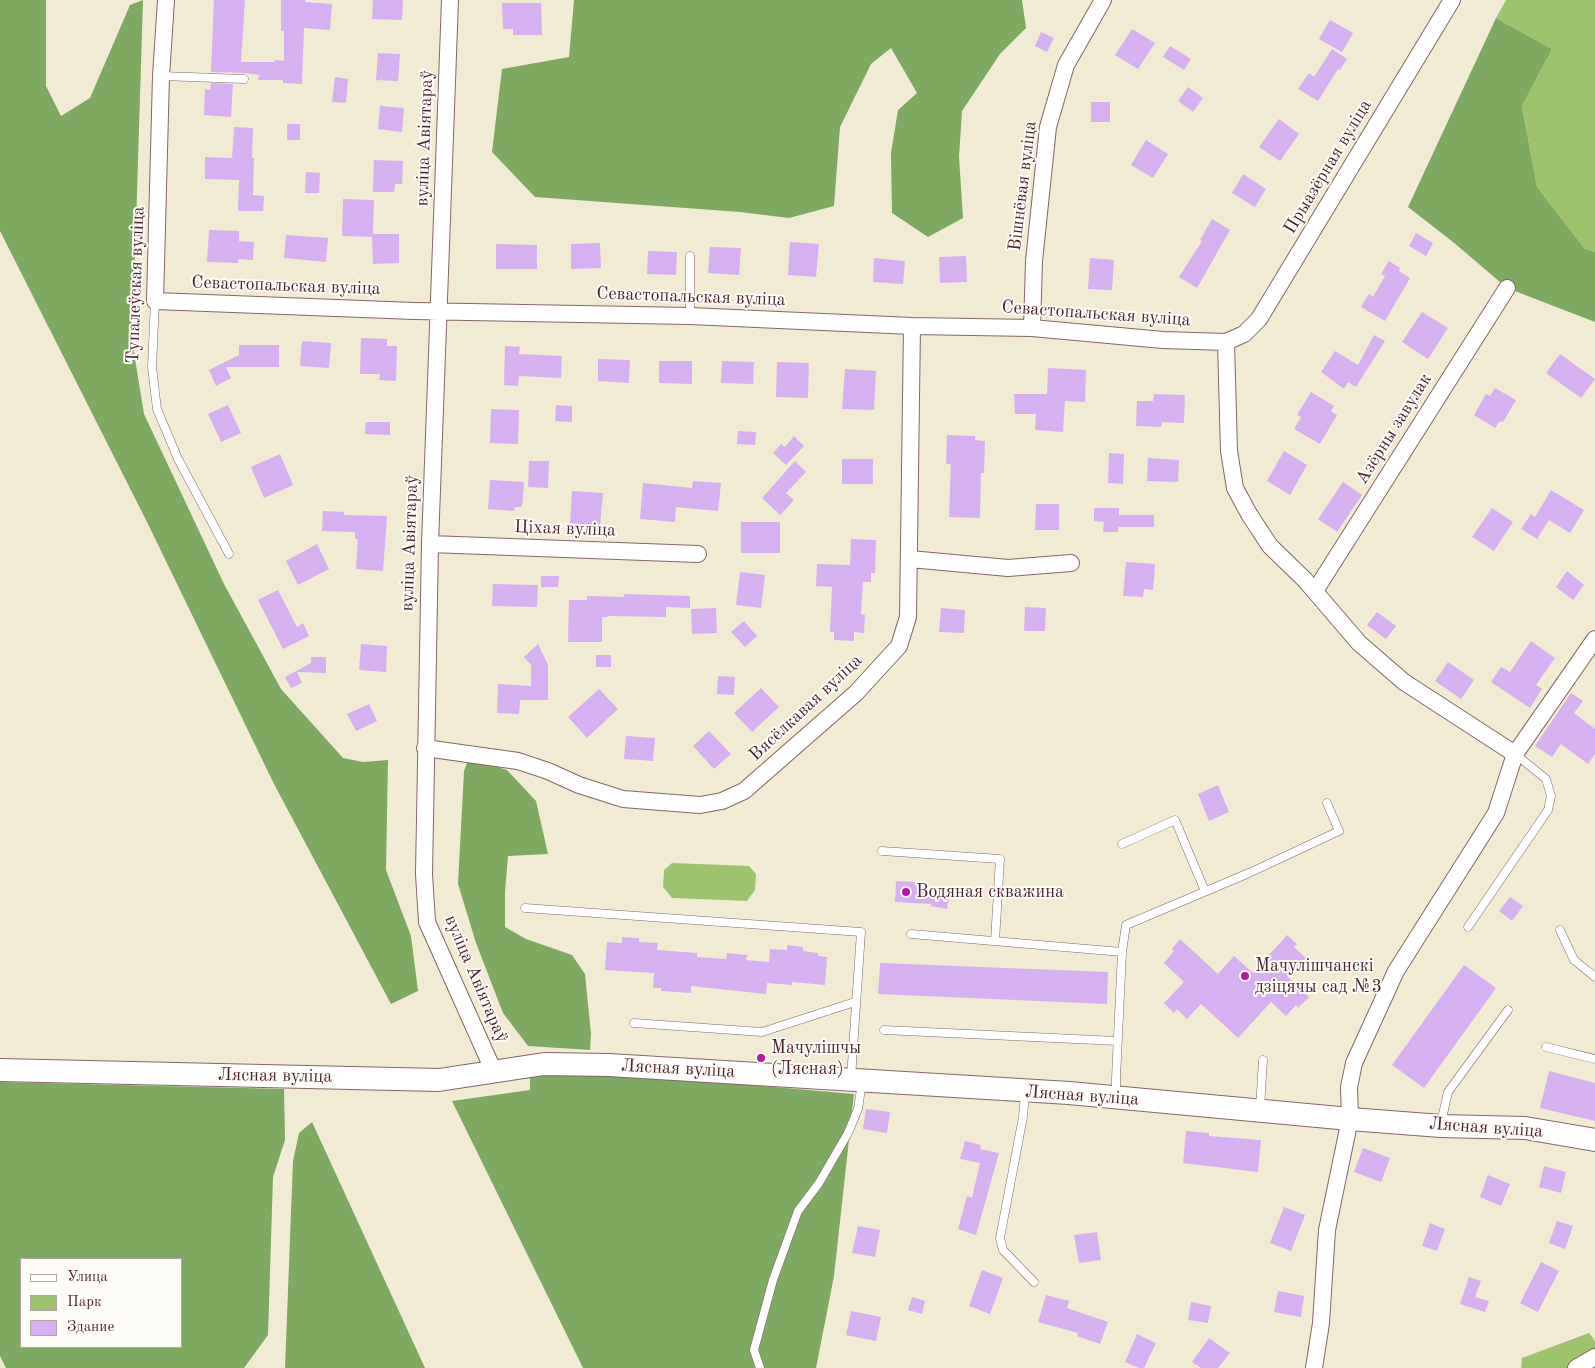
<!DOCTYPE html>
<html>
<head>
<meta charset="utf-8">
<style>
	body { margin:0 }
	#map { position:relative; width:1595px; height:1368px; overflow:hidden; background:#f2ebd4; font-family:"Old Standard TT",serif }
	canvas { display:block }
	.legend { position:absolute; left:20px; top:1258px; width:162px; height:90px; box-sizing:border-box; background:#fdfcf7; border:1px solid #b5a4a5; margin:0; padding:6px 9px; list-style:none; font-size:15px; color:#4a1f2b }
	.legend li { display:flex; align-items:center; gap:10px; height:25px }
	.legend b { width:25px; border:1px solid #b5a4a5 }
</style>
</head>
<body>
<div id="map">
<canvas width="1595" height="1368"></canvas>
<ul class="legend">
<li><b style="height:6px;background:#fff"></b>Улица</li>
<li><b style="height:14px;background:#9dc36e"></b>Парк</li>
<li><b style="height:14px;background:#d7b0f1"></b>Здание</li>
</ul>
</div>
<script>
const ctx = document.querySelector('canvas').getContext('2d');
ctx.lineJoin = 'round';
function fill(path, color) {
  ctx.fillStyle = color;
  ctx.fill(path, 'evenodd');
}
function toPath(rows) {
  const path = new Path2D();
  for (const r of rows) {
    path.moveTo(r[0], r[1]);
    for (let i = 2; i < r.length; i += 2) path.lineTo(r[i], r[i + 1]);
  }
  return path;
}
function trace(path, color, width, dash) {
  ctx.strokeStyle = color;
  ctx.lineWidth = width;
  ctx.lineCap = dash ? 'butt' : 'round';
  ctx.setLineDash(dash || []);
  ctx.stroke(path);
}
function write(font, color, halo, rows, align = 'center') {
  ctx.font = font + ' "Old Standard TT",serif';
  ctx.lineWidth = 4;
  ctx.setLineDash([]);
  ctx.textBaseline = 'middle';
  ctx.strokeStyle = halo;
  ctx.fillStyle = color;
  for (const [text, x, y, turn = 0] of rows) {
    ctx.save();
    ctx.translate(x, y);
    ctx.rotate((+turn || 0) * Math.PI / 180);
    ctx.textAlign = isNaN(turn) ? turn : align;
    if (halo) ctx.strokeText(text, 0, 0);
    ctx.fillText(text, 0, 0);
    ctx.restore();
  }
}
fill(toPath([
	[1506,0,1595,0,1595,252,1585,249,1537,187,1522,106,1552,49,1496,18],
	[672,863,749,866,756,874,755,890,747,901,672,898,663,887,664,870],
	[1589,1333,1595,1341,1595,1368,1521,1368,1522,1358]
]), '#9dc36e');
fill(toPath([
	[0,0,46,0,46,86,61,116,90,98,130,5,143,0,135,258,131,334,144,414,224,584,281,689,343,758,363,762,388,760,386,870,411,936,418,991,391,1004,274,784,148,524,0,231],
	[574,0,1022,0,1026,28,1000,54,962,111,959,157,963,218,928,237,892,213,891,153,898,110,917,93,891,48,871,64,840,127,834,206,789,218,740,212,535,197,492,152,502,69,569,57],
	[1496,18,1552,49,1522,106,1537,187,1585,249,1595,252,1595,322,1507,288,1453,242,1408,207],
	[469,758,507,770,536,801,548,854,508,856,505,892,505,927,526,939,572,955,585,974,591,1034,590,1050,528,1046,503,1013,476,943,458,884,464,771],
	[602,1072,854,1094,834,1276,816,1368,583,1368,452,1101,530,1090,530,1076],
	[0,1082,284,1089,285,1140,273,1177,268,1335,244,1368,6,1368,0,1356],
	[21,1259,181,1259,181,1347,21,1347],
	[312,1122,425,1368,285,1368,293,1161,299,1133]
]), '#7ea961');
fill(toPath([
	[214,0,245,0,241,62,275,62,275,60,284,61,284,31,281,31,281,0,305,0,305,2,332,4,330,30,304,28,302,84,283,83,283,80,258,80,259,75,244,73,211,72],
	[373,0,403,0,402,20,372,19],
	[502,3,541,3,542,35,513,35,513,29,503,29],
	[1330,20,1353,33,1342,52,1319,39],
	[1132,29,1155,43,1138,69,1115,55],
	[1041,32,1054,38,1047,52,1035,46],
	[1170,46,1191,59,1184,70,1163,57],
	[1332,49,1347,59,1340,70,1338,69,1318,101,1298,89,1309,73,1314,77],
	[378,53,400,54,398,81,376,80],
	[335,77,348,79,346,103,332,102],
	[211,83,233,84,231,117,204,115,205,89,210,90],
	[1188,87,1203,98,1193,112,1178,101],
	[1091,102,1110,102,1110,122,1091,122],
	[380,106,404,108,402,132,378,129],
	[1279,119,1299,134,1280,161,1259,147],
	[287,124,300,124,300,140,287,140],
	[234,127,253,128,252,158,254,158,253,195,264,196,263,211,238,211,239,180,205,179,205,157,232,158],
	[1146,140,1168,154,1153,178,1131,165],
	[374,160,403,161,402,184,395,184,394,192,373,192],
	[306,172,320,173,319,193,305,193],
	[1243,174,1266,189,1255,207,1232,193],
	[343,199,374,200,373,234,399,234,399,263,373,264,372,237,342,236],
	[1212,219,1230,230,1197,288,1179,277,1202,241,1200,240],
	[209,230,239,231,239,241,254,242,253,260,238,259,238,263,207,262],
	[1416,233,1433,243,1426,256,1409,246],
	[286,235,328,238,326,262,284,258],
	[790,242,819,244,816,277,788,275],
	[600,243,601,268,571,269,571,244],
	[496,244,537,245,537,269,496,269],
	[710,247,741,248,739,275,708,273],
	[648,251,677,252,676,275,647,274],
	[966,256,967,282,940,283,939,257],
	[874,258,905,261,903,284,873,282],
	[1090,258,1114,260,1112,290,1088,289],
	[1389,261,1400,268,1399,271,1410,278,1385,321,1361,307,1369,294,1373,297,1385,276,1381,274],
	[1422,312,1448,328,1428,359,1402,342],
	[1374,335,1385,341,1356,387,1348,382,1344,389,1321,372,1335,351,1358,365],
	[361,338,387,339,387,346,397,346,396,381,379,380,380,374,360,374],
	[302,341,331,343,329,368,300,366],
	[239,345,279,345,279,367,226,367,231,378,216,386,209,370,239,355],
	[505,346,520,347,519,354,562,356,561,378,519,376,518,386,504,385],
	[1560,354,1595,379,1581,398,1546,373],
	[598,359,630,360,629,383,598,381],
	[659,361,692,361,692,384,659,383],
	[722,361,754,362,753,384,721,383],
	[777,362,809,363,808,398,776,397],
	[1048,368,1086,370,1085,402,1065,401,1063,432,1035,430,1036,414,1015,414,1014,394,1047,394],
	[845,369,876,371,874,410,842,409],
	[1495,388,1516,400,1503,422,1500,421,1495,428,1474,415,1486,394,1490,396],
	[1311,392,1334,406,1331,411,1337,415,1320,444,1294,429,1301,417,1297,415],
	[1154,394,1185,395,1184,423,1162,422,1161,427,1136,426,1137,401,1153,401],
	[228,405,241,433,221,442,208,414],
	[556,405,572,406,572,422,555,421],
	[491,409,519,410,518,444,490,443],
	[366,422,390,422,390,435,365,434],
	[738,431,756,432,755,445,737,444],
	[947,435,975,436,975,440,985,441,984,473,981,473,980,518,949,517,951,464,946,464],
	[794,436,804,446,786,465,773,453,781,444,785,447],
	[1284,451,1307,465,1290,495,1267,481],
	[1109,453,1124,454,1123,484,1108,483],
	[280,454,293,485,264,498,251,467],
	[1148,458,1179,460,1178,482,1147,481],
	[842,459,873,459,873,484,842,484],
	[529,461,549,461,548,488,528,487],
	[795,461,806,472,786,493,794,500,780,515,762,498],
	[490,480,524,482,522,507,515,507,514,511,488,509],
	[693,481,721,483,718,511,676,507,675,522,640,519,643,483,692,488],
	[1343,482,1362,495,1337,532,1318,519],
	[1551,490,1584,510,1570,533,1549,520,1537,539,1521,529,1531,514,1535,517],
	[572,491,603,493,600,526,570,523],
	[1036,504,1059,504,1059,530,1035,530],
	[1094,508,1119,508,1119,515,1154,515,1154,527,1118,527,1118,532,1103,532,1104,522,1094,521],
	[1492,508,1513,522,1494,551,1472,537],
	[323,511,344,512,344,515,387,516,383,571,356,569,358,539,355,539,355,532,322,531],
	[741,522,780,522,780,553,741,553],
	[851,539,876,540,875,573,871,573,871,582,863,582,861,614,865,615,864,633,854,632,854,641,834,640,834,632,830,632,832,587,816,586,817,564,850,565],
	[317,544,329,569,298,585,286,561],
	[1126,562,1155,564,1153,590,1144,589,1143,597,1123,596],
	[1567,571,1584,585,1573,600,1556,587],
	[740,572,765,575,761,608,736,605],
	[541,576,559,576,558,587,541,587],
	[493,584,538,585,537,607,492,606],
	[278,590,297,627,303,623,309,636,283,649,258,600],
	[624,594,690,596,690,608,666,607,666,617,608,616,608,617,602,617,602,642,568,642,569,600,587,600,587,596,624,597],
	[1025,607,1046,608,1045,631,1024,631],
	[716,608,717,633,692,634,691,609],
	[941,608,965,610,964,633,939,632],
	[1377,612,1396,626,1386,639,1367,625],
	[744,621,757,636,745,647,731,632],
	[1531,641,1555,658,1536,685,1542,689,1530,708,1491,682,1501,667,1510,672],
	[361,644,387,646,386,672,359,670],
	[538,644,548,665,548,700,520,700,519,714,497,713,498,684,531,686,531,665,524,657],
	[596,655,611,655,611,667,596,667],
	[311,657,326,657,326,673,297,672,302,683,291,688,285,677,311,663],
	[1448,662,1474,680,1461,699,1435,681],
	[718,676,735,677,734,695,717,694],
	[761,688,779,707,752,732,734,713],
	[599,689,618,709,587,738,568,717],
	[1571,693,1583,701,1574,713,1595,729,1595,754,1588,764,1561,744,1552,757,1535,746],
	[369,704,377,721,356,731,347,714],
	[709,731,731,754,714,769,693,746],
	[626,736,655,738,653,761,624,759],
	[1218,785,1229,812,1209,821,1198,794],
	[896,881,916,882,916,887,950,892,947,909,931,906,931,904,895,902],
	[1510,897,1523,906,1512,921,1499,911],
	[1287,935,1297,944,1294,947,1306,958,1288,977,1309,997,1298,1008,1296,1005,1286,1016,1271,1002,1238,1038,1201,1004,1187,1019,1177,1009,1174,1013,1164,1003,1184,982,1164,963,1174,951,1172,949,1180,939,1218,974,1234,956,1253,973],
	[622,937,639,938,639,942,658,943,657,950,697,953,697,957,726,959,727,953,747,955,746,960,769,962,770,949,787,950,787,945,803,947,803,951,818,953,818,956,827,957,825,985,792,982,792,985,767,983,766,994,691,986,691,993,661,991,661,988,653,988,654,973,605,970,607,942,622,943],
	[880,963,1108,972,1107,1004,878,994],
	[1464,965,1496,988,1424,1088,1392,1065],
	[1549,1071,1595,1083,1595,1121,1540,1108],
	[866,1109,890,1112,887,1133,863,1129],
	[1186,1131,1209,1133,1209,1136,1261,1140,1258,1172,1183,1163],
	[965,1141,981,1145,980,1149,999,1153,976,1235,958,1229,967,1196,972,1198,980,1163,960,1159],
	[1363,1148,1390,1158,1381,1182,1354,1172],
	[1544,1166,1566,1172,1561,1193,1539,1187],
	[1488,1175,1510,1184,1501,1206,1480,1197],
	[1284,1207,1305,1215,1291,1251,1270,1243],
	[1557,1221,1573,1226,1565,1249,1549,1243],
	[1430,1223,1445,1229,1437,1251,1422,1246],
	[858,1226,880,1230,875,1257,852,1253],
	[1097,1232,1101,1260,1079,1263,1074,1235],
	[1541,1262,1559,1271,1538,1312,1520,1303],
	[982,1270,1003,1278,990,1314,969,1306],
	[1469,1277,1481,1281,1475,1297,1489,1301,1485,1312,1460,1304],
	[1278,1291,1304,1296,1301,1317,1274,1312],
	[1046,1295,1069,1301,1067,1308,1108,1322,1100,1344,1077,1336,1078,1333,1038,1322],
	[912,1297,925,1301,922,1314,908,1310],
	[1191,1302,1211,1306,1208,1323,1188,1320],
	[851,1311,881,1317,876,1341,846,1335],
	[1137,1334,1156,1343,1144,1368,1139,1368,1125,1362],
	[1209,1338,1230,1353,1218,1368,1201,1368,1192,1362]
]), '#d7b0f1');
const service = toPath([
	[161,76,244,79],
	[155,301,152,367,157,409,178,459,229,554],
	[690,316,690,256],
	[1122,844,1175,820,1205,891],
	[882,851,1000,859,995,941],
	[525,908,861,932,851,1078],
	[1468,927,1548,810,1551,796,1546,779,1515,754],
	[1560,930,1574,960,1595,977],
	[911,934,1122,952,1126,925,1249,873,1339,831,1327,803],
	[634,1023,762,1032,855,1002],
	[884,1030,1117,1041],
	[1546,1047,1595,1059],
	[1025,1093,1023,1117,1000,1238,1003,1250,1034,1282],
	[1116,1096,1116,1078,1122,952],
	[1260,1108,1263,1060],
	[1441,1123,1448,1092,1508,1010],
	[760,1368,754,1350,773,1280,798,1211,819,1183,848,1133,858,1109,862,1082]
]);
const minor = toPath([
	[166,0,161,76,155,301,414,311,690,316,912,326,1032,328,1163,340,1226,342],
	[450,0,430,544,424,874,427,922,494,1072],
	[1032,328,1034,261,1048,127,1066,65,1103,0],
	[1226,342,1229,451,1235,488,1249,514,1270,546,1305,580,1359,643,1404,682,1515,754],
	[1226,342,1244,334,1259,319,1452,0],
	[430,544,698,554],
	[910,559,1008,568,1071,563],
	[1315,591,1507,288],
	[425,748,518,761,548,771,579,785,623,799,700,805,722,801,744,791,856,693,899,646,908,617,912,326],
	[1314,1368,1321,1323,1327,1230,1350,1119,1349,1087,1354,1063,1396,971,1496,813,1515,754,1595,639],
	[1576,1368,1595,1357]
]);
const secondary = toPath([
	[0,1070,439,1080,544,1064,609,1065,1069,1093,1350,1119,1441,1126,1525,1128,1595,1140]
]);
trace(service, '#856666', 9);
trace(minor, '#856666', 18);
trace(secondary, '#856666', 24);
trace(service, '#fff', 8);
trace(minor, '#fff', 16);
trace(secondary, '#fff', 22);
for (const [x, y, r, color] of [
	[906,892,5,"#b5179e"],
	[1245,976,5,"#b5179e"],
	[761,1058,5,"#b5179e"]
]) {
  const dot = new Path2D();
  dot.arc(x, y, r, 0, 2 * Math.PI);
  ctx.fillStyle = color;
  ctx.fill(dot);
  trace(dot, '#fdfcf7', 2);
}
write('18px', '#4a1f2b', '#fdfcf7', [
	["вуліца Авіятараў",425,138,-88],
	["Прыазёрная вуліца",1328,167,-59],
	["Вішнёвая вуліца",1023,186,-83],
	["Тупалеўская вуліца",136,285,-88],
	["Севастопальская вуліца",286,286,2],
	["Севастопальская вуліца",691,297,2],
	["Севастопальская вуліца",1096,314,4],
	["Азёрны завулак",1394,429,-58],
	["Ціхая вуліца",565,529,2],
	["вуліца Авіятараў",410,543,-88],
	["Вясёлкавая вуліца",806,708,-43],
	["вуліца Авіятараў",476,979,67],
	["Лясная вуліца",678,1069,3],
	["Лясная вуліца",275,1076,1],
	["Лясная вуліца",1082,1096,4],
	["Лясная вуліца",1486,1128,4]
]);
write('18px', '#4a1f2b', '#fdfcf7', [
	["Водяная скважина",916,892],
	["Мачулішчанскі",1255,966],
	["дзіцячы сад №3",1255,987],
	["Мачулішчы",771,1048],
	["(Лясная)",771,1069]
], 'left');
</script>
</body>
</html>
